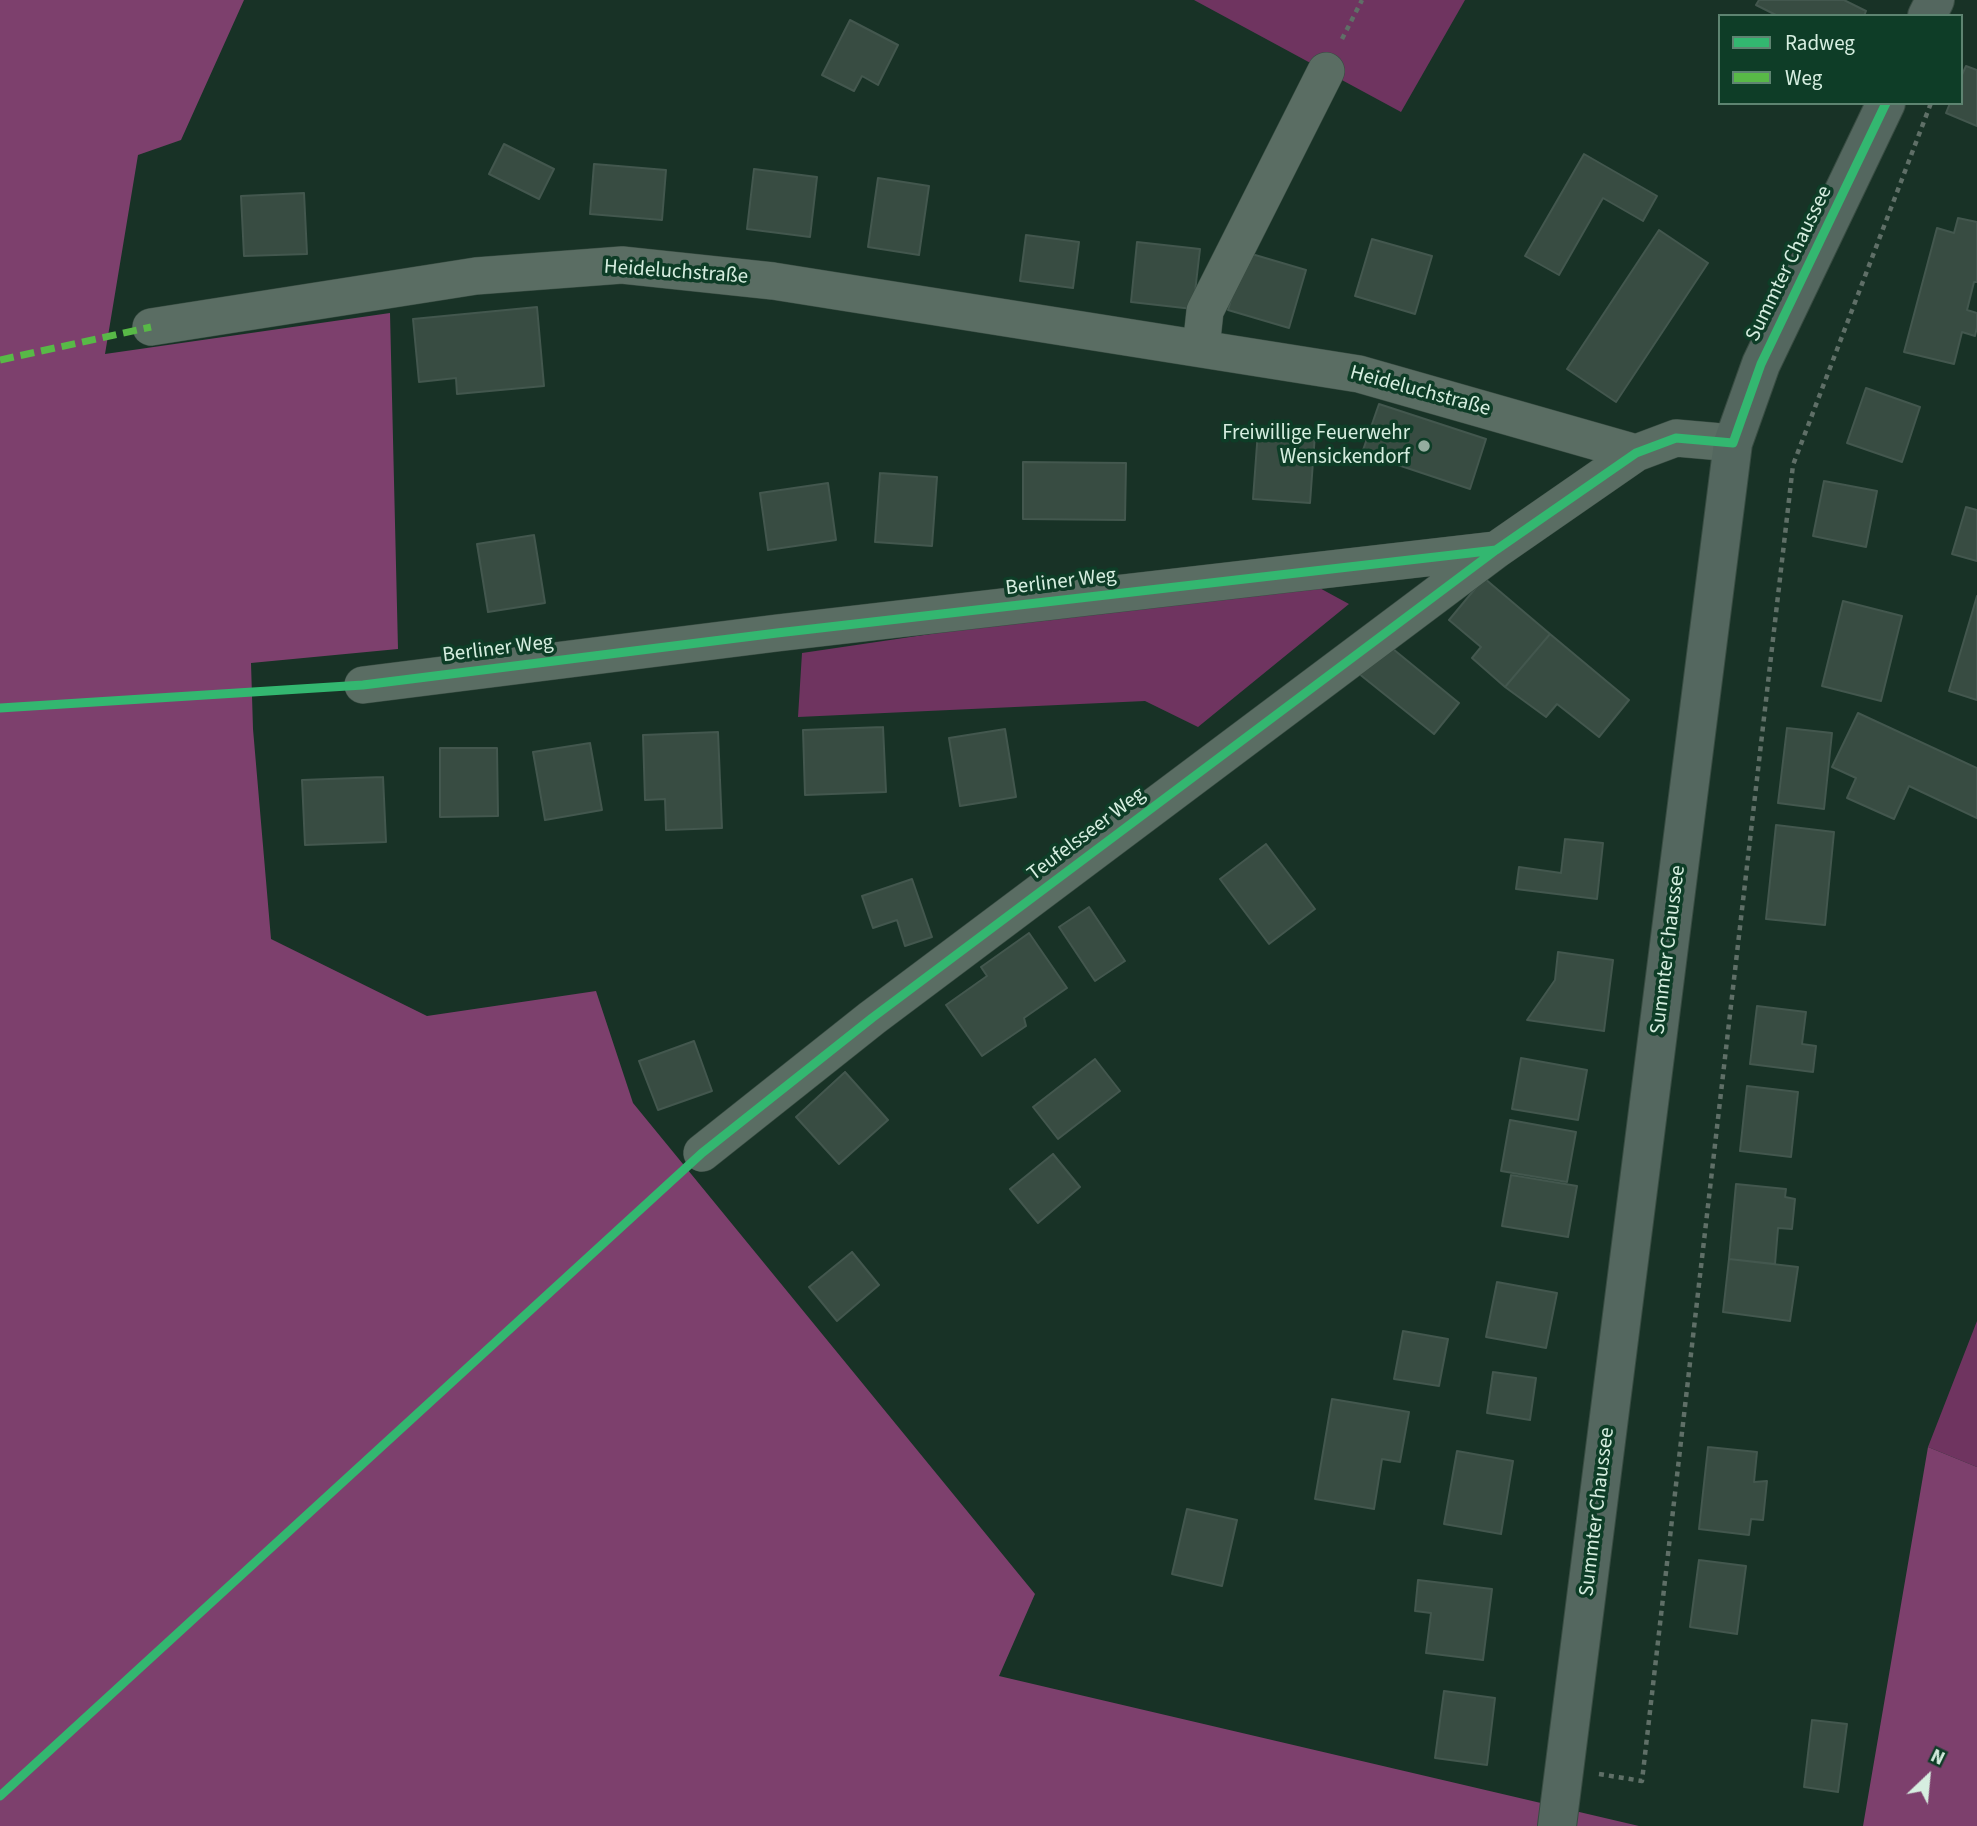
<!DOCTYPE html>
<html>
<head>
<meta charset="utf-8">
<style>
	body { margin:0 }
	#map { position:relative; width:1977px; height:1826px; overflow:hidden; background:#183226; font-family:"Source Sans 3",sans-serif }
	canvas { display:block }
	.legend { position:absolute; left:1718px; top:14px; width:245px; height:91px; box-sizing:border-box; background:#0e3d27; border:2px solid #5e8471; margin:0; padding:9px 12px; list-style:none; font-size:21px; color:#d6eee0 }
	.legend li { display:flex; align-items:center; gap:14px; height:35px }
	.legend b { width:35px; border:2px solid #5e8471 }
	.north { position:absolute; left:1893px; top:1742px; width:70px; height:70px; -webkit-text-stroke:5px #0e3d27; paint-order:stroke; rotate:26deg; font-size:19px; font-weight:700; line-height:28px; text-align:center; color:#d6eee0 }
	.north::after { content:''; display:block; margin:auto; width:24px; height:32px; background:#d6eee0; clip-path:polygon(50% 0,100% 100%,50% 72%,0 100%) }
</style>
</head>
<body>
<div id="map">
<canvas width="1977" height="1826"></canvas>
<ul class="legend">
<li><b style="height:9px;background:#33b770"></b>Radweg</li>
<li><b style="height:9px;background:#58b947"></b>Weg</li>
</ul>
<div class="north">N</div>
</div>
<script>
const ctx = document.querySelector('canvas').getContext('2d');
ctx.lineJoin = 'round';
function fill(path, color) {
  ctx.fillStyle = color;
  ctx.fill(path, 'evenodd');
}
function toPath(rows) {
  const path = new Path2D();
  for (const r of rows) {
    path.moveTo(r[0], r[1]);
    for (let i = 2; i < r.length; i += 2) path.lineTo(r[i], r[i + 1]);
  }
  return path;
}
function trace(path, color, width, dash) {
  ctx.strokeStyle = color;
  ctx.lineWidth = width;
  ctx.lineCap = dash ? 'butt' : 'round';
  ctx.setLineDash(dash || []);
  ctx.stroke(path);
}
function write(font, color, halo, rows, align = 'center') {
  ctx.font = font + ' "Source Sans 3",sans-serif';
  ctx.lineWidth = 7;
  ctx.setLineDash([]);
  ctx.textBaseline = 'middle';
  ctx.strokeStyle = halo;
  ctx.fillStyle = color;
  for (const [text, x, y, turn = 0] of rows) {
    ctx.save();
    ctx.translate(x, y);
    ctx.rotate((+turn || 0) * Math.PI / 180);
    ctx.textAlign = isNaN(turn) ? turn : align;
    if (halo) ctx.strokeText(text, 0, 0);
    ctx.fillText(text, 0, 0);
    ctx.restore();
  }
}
fill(toPath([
	[1194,0,1465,0,1401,112],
	[1303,579,1349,604,1198,727,1145,701,798,717,802,653],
	[1977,1321,1977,1467,1928,1447]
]), '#6f3460');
fill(toPath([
	[0,0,244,0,181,140,138,155,105,354,390,313,398,649,251,663,253,729,271,939,427,1016,596,991,633,1103,1035,1594,999,1676,1639,1826,0,1826],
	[1928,1447,1977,1467,1977,1826,1863,1826]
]), '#7d406d');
const building = toPath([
	[1759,0,1844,0,1866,11,1864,16,1778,16,1756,5,1759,0],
	[850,20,898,45,878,85,862,76,854,91,822,75,850,20],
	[1966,66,1977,70,1977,126,1946,113,1950,103,1961,103,1961,77,1966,66],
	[504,144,554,169,539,199,489,174,504,144],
	[1584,154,1657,196,1643,221,1603,198,1559,275,1525,256,1584,154],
	[594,164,666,170,662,220,590,214,594,164],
	[754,169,817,177,810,237,747,229,754,169],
	[878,178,929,186,919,255,868,247,878,178],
	[304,193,307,254,244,256,241,196,304,193],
	[1958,218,1977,222,1977,282,1974,282,1967,310,1977,313,1977,327,1975,336,1962,332,1954,364,1904,352,1937,228,1954,233,1958,218],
	[1659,230,1708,263,1616,402,1567,369,1659,230],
	[1026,235,1079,242,1073,288,1020,281,1026,235],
	[1372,239,1432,256,1415,314,1355,296,1372,239],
	[1137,242,1200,249,1193,309,1131,302,1137,242],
	[1245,252,1306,270,1289,328,1228,310,1245,252],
	[537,307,544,386,457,394,456,378,419,382,413,319,537,307],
	[1866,388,1920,407,1902,462,1847,443,1866,388],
	[1379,404,1486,439,1470,489,1362,453,1379,404],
	[1258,431,1315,434,1310,503,1253,499,1258,431],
	[1023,462,1126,463,1125,520,1023,519,1023,462],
	[880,473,937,477,932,546,875,542,880,473],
	[1824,481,1877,491,1866,547,1813,536,1824,481],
	[828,483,836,540,768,550,760,493,828,483],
	[1966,507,1977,510,1977,561,1952,554,1966,507],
	[534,535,545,603,488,612,477,544,534,535],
	[1484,578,1550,634,1505,687,1472,658,1481,647,1449,620,1484,578],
	[1977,596,1977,700,1949,691,1977,596],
	[1843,601,1902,616,1881,701,1822,686,1843,601],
	[1550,634,1629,700,1599,737,1557,704,1546,717,1505,687,1550,634],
	[1393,649,1459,703,1434,734,1358,673,1393,649],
	[1858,713,1977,768,1977,818,1909,786,1894,819,1847,798,1856,778,1832,767,1858,713],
	[883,727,886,792,805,795,803,730,883,727],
	[1787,728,1832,733,1824,809,1778,803,1787,728],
	[1005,729,1016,797,960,806,949,738,1005,729],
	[718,732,722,828,666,830,665,799,645,800,643,735,718,732],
	[590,743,602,810,545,820,533,752,590,743],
	[440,748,497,748,498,816,440,817,440,748],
	[383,777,386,842,305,845,302,780,383,777],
	[1776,825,1834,832,1825,925,1766,919,1776,825],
	[1565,839,1603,843,1597,899,1516,889,1519,867,1561,873,1565,839],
	[1266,844,1315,909,1269,944,1220,879,1266,844],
	[912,879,932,937,905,946,897,920,873,928,862,896,912,879],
	[1089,907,1125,961,1095,981,1059,927,1089,907],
	[1029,933,1067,988,1024,1018,1026,1026,982,1056,946,1005,987,976,981,967,1029,933],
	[1558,952,1613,960,1604,1031,1527,1020,1555,980,1558,952],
	[1757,1006,1806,1012,1802,1044,1816,1046,1813,1072,1750,1064,1757,1006],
	[694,1041,712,1091,658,1110,639,1061,694,1041],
	[1521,1058,1587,1070,1578,1120,1512,1109,1521,1058],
	[1095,1059,1120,1091,1058,1139,1033,1107,1095,1059],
	[845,1072,888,1120,839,1164,796,1117,845,1072],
	[1747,1086,1798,1092,1791,1157,1740,1151,1747,1086],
	[1510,1120,1576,1132,1567,1182,1501,1171,1510,1120],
	[1053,1154,1080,1187,1038,1223,1010,1189,1053,1154],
	[1511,1175,1577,1186,1568,1237,1502,1226,1511,1175],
	[1736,1184,1786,1189,1785,1197,1795,1199,1792,1229,1778,1228,1775,1264,1729,1259,1736,1184],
	[852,1252,879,1285,837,1321,809,1287,852,1252],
	[1729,1259,1798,1267,1790,1321,1723,1312,1729,1259],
	[1497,1282,1557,1293,1546,1348,1486,1337,1497,1282],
	[1403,1331,1448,1339,1439,1386,1394,1379,1403,1331],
	[1493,1372,1536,1378,1530,1420,1487,1413,1493,1372],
	[1332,1399,1409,1412,1400,1462,1382,1459,1374,1509,1315,1499,1332,1399],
	[1708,1447,1757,1452,1754,1482,1767,1481,1763,1520,1751,1519,1749,1535,1699,1529,1708,1447],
	[1457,1451,1513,1461,1501,1534,1444,1524,1457,1451],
	[1187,1509,1237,1520,1222,1586,1172,1574,1187,1509],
	[1699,1560,1746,1566,1737,1634,1690,1627,1699,1560],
	[1418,1580,1492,1589,1483,1660,1426,1653,1431,1613,1415,1611,1418,1580],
	[1444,1691,1495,1698,1487,1765,1435,1758,1444,1691],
	[1812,1720,1847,1724,1838,1792,1804,1787,1812,1720]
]);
fill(building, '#384c42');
trace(building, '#43574e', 2);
const street = toPath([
	[151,327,476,276,622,265,773,281,1359,374,1636,453],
	[1201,348,1205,311,1326,71],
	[363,685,777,633,1495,550],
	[702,1153,872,1018,1496,550,1636,453,1676,438,1733,443]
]);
const secondary = toPath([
	[1927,16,1935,0],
	[1557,1826,1733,443,1761,364,1886,103]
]);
trace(street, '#384c42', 38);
trace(secondary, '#384c42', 40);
trace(toPath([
	[1342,39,1362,0],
	[1599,1774,1642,1781,1793,465,1931,103]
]), '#5f6f67', 4.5, [5, 5]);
trace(street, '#5a6d63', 37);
trace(secondary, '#54675f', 38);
trace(toPath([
	[0,360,151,327]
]), '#58b947', 7, [14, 7]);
trace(toPath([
	[0,708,363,685,777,633,1496,550],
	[0,1796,702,1153,872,1018,1496,550,1636,453,1676,438,1733,443,1761,364,1886,103]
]), '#33b770', 9);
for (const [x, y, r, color] of [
	[1424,446,7,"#94ac9f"]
]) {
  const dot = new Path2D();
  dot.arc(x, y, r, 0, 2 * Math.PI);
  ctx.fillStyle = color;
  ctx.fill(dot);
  trace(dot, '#0e3d27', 2.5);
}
write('21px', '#d6eee0', '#0e3d27', [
	["Summter Chaussee",1790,264,-64],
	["Heideluchstraße",676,273,4],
	["Heideluchstraße",1420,392,15],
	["Berliner Weg",1061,583,-7],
	["Berliner Weg",498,650,-7],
	["Teufelsseer Weg",1087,835,-37],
	["Summter Chaussee",1669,950,-83],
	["Summter Chaussee",1598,1512,-83]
]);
write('21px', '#d6eee0', '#0e3d27', [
	["Freiwillige Feuerwehr",1410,434],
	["Wensickendorf",1410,458]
], 'right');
</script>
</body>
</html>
